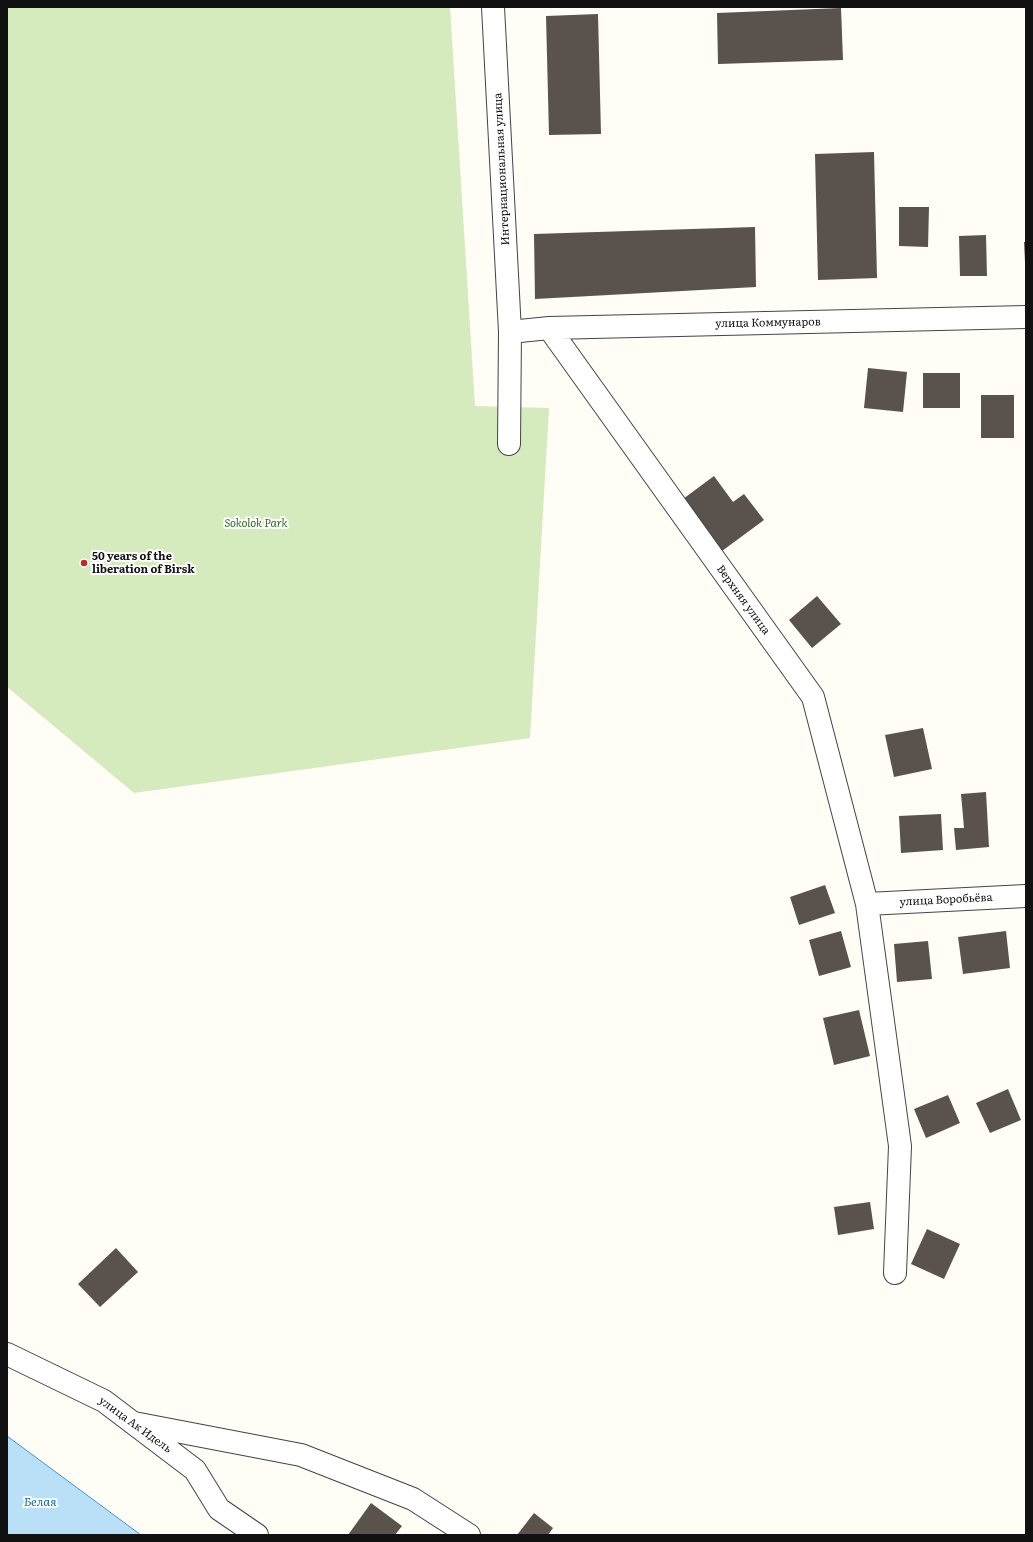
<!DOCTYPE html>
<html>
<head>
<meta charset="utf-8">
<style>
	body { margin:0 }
	#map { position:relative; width:1033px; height:1542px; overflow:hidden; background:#fffdf5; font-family:Literata,serif }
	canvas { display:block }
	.frame { position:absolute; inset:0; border:8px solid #111; pointer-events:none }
</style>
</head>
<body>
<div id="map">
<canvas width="1033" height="1542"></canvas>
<div class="frame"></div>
</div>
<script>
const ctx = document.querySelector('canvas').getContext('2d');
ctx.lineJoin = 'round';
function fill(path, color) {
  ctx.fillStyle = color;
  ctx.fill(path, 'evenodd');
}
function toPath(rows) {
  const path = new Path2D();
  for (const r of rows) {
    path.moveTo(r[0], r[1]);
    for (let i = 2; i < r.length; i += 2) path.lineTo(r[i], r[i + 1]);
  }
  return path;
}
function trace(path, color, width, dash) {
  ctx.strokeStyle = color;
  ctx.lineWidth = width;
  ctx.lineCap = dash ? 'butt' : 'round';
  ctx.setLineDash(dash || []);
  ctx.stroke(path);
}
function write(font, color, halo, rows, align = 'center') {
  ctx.font = font + ' Literata,serif';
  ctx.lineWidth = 4;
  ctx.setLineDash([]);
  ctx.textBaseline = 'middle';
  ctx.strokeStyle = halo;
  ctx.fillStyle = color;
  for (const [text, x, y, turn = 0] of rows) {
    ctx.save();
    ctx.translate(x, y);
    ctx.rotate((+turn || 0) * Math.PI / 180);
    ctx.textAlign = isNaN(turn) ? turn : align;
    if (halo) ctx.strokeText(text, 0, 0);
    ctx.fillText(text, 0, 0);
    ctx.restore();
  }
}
fill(toPath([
	[7,7,450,7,475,406,549,408,530,738,134,793,7,687]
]), '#d5ebbd');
const water = toPath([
	[7,1436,141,1535,7,1535,7,1436]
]);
fill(water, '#b9e0f7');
trace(water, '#3f96cf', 1);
fill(toPath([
	[841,8,843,60,718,64,717,13],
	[598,14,601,134,549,135,546,16],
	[874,152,877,278,818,280,815,154],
	[899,207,929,207,928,247,899,246],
	[755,227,756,287,535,299,534,234],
	[986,235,987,276,960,276,959,236],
	[1024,242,1026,242,1026,262,1025,262],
	[868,368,907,372,903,412,864,408],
	[923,373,960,373,960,408,923,408],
	[981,395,1014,395,1014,438,981,438],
	[714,476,733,502,744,494,764,520,722,551,683,499],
	[817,596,841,624,812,648,789,620],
	[923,728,932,769,894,777,885,735],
	[986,792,989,847,956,850,954,828,964,828,961,794],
	[941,814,943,850,901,853,899,816],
	[825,885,835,913,799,925,790,897],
	[841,931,851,967,819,976,809,940],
	[1006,931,1010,968,963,974,958,937],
	[928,941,932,979,897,982,894,944],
	[859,1010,870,1056,834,1065,823,1018],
	[1008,1089,1021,1120,990,1133,976,1103],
	[948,1095,960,1123,926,1138,914,1109],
	[870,1202,874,1229,838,1235,834,1207],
	[927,1229,960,1244,944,1279,911,1264],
	[116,1248,138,1272,100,1307,78,1284],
	[371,1503,402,1526,395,1535,348,1535],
	[534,1513,553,1528,548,1535,517,1535]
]), '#5a524d');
const minor = toPath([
	[493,7,510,332,509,444],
	[549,328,813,697,867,904,900,1146,895,1273],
	[510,332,549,328,1026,317],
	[867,904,1026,896],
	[7,1354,104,1401,195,1470,219,1509,257,1535],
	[134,1423,301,1455,413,1499,469,1535]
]);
trace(minor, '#444', 24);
trace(minor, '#fff', 22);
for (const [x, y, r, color] of [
	[84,563,4,"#c4262e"]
]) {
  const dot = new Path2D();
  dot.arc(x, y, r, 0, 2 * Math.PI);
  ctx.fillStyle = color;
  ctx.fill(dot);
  trace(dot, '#fff', 1.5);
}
write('11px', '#111', '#fff', [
	["Интернациональная улица",502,169,-93],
	["улица Коммунаров",768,323,-1],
	["Верхняя улица",743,600,54],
	["улица Воробьёва",946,900,-3],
	["улица Ак Идель",135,1425,36]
]);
write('italic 11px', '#2f6b1f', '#fff', [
	["Sokolok Park",256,524]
]);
write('bold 11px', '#111', '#fff', [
	["50 years of the",92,557],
	["liberation of Birsk",92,570]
], 'left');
write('italic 12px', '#1768a6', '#fff', [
	["Белая",40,1502]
]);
</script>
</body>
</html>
